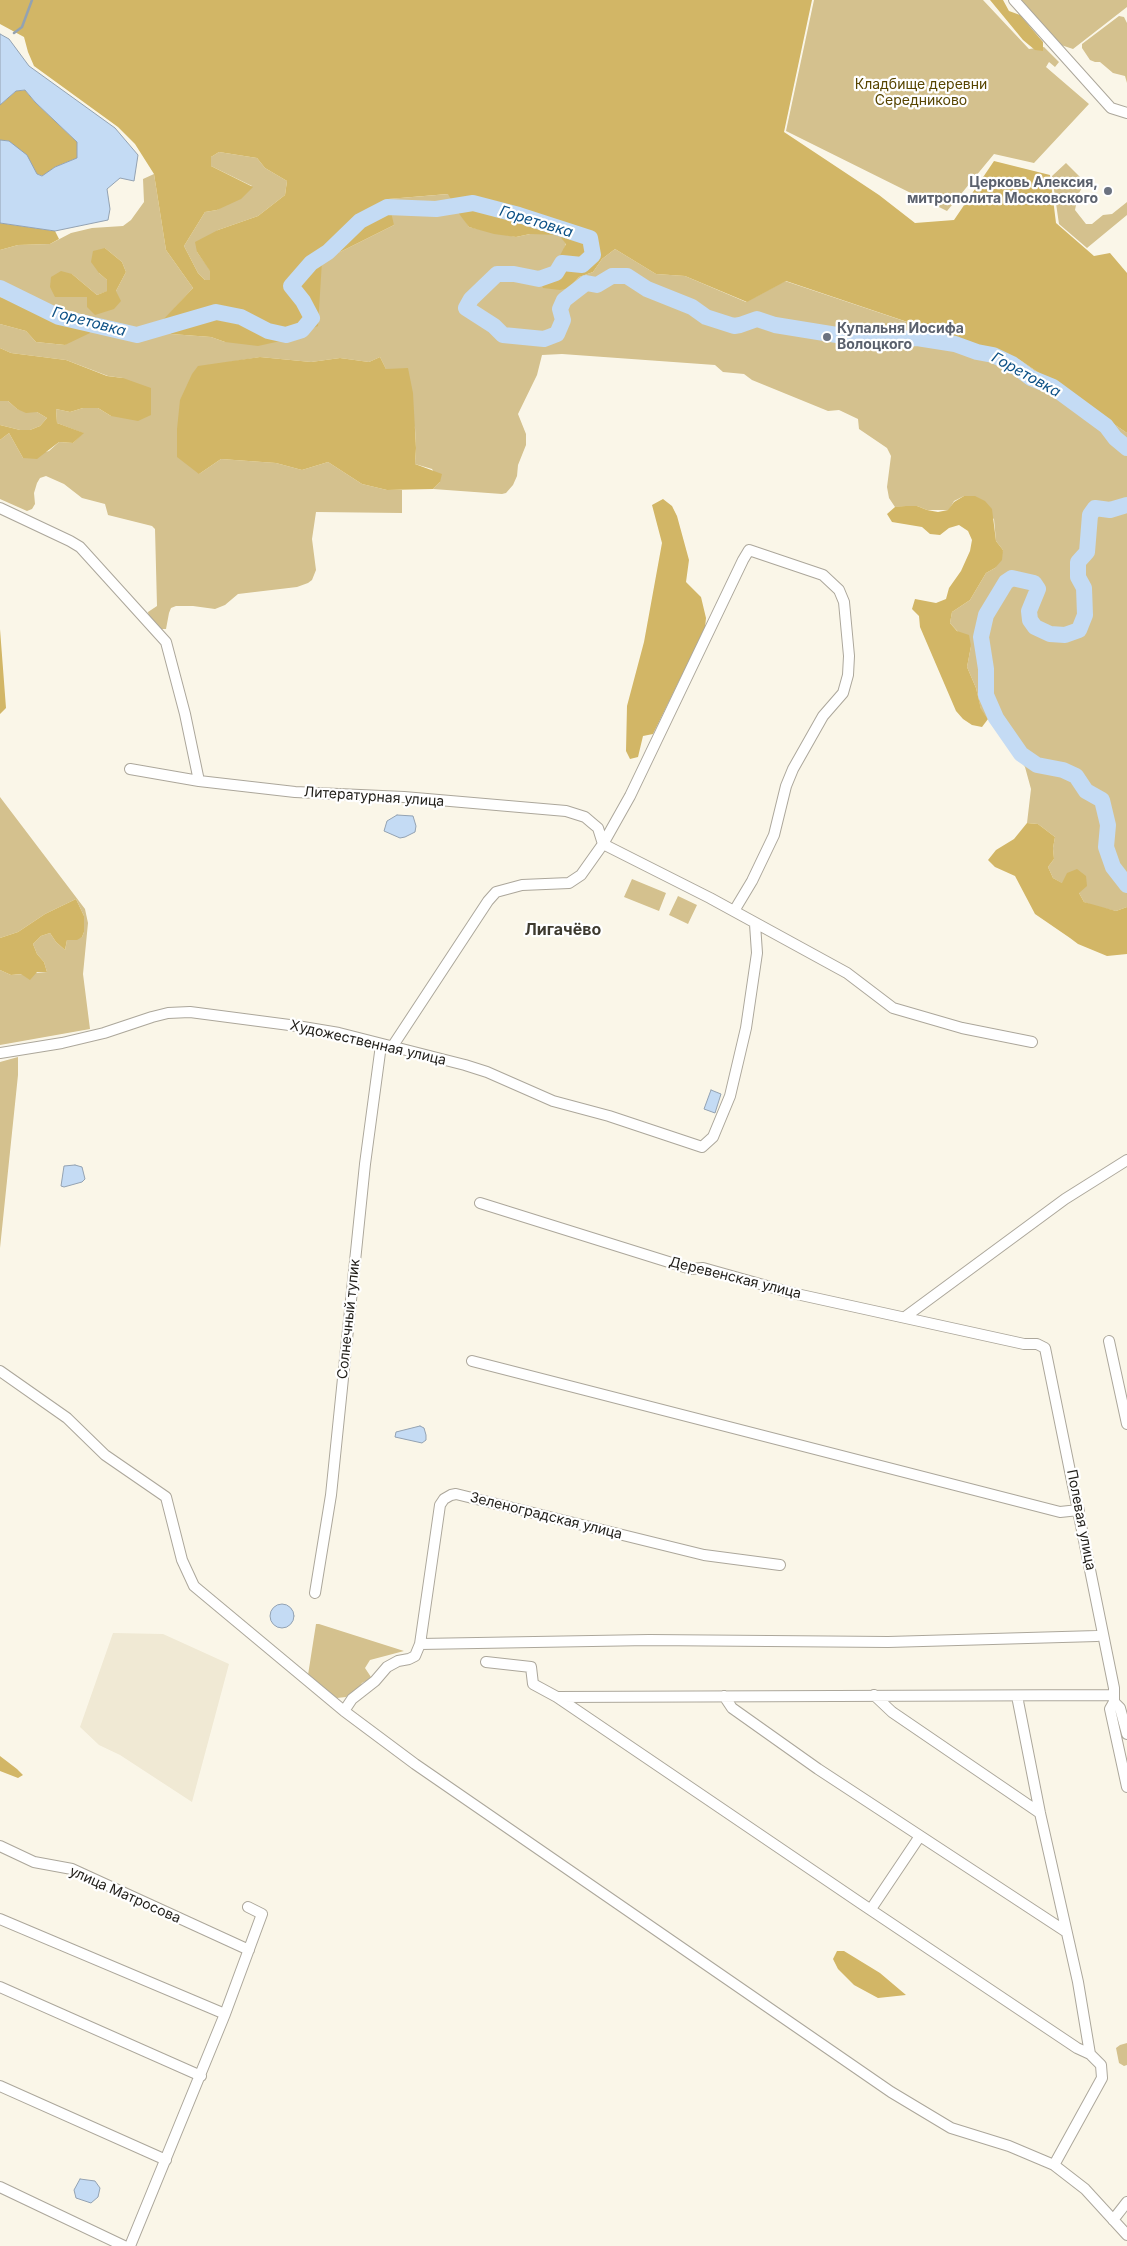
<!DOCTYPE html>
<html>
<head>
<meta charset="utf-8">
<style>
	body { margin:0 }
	canvas { display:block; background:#faf6e8 }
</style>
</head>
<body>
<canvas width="1127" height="2246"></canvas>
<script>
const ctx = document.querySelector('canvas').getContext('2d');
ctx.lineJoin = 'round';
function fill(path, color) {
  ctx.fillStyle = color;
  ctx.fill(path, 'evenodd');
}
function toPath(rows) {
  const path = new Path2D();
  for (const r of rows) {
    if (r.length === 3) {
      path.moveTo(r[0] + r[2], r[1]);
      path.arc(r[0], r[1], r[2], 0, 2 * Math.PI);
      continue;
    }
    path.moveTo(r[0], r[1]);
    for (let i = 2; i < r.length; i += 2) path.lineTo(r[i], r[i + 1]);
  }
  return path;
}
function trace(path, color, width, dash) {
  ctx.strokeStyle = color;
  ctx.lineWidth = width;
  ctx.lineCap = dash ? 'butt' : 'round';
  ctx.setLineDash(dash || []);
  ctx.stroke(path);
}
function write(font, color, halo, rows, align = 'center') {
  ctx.font = font + ' Inter,sans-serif';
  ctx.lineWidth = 4.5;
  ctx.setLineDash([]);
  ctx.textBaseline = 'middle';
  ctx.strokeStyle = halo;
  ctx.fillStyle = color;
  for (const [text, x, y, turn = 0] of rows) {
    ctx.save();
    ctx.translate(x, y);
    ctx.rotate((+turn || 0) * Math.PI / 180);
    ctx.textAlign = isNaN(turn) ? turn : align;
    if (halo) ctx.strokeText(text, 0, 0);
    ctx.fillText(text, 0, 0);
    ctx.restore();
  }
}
fill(toPath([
	[113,1633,163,1634,229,1664,192,1802,120,1755,99,1745,80,1727]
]), '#f0e9d4');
fill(toPath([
	[814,0,983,0,1029,49,1044,47,1059,62,1055,67,1049,62,1046,67,1089,104,1034,163,994,154,947,211,786,131],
	[1021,0,1127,0,1127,7,1073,49,1061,45],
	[1119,16,1124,17,1127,23,1127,83,1125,76,1113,73,1100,62,1095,62,1090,60,1082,48,1082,44],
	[219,152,257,158,265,168,287,181,285,195,258,216,218,230,197,252,210,270,210,280,205,280,198,273,184,246,205,212,217,210,252,186,211,166,211,157],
	[1066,163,1085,182,1078,195,1075,210,1086,224,1092,224,1103,215,1112,214,1127,202,1127,215,1087,248,1059,224,1052,176],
	[154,174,166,250,193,288,160,324,171,334,211,337,225,342,322,261,394,225,378,205,388,199,449,194,469,227,516,237,530,234,559,234,566,243,563,253,554,267,539,280,569,288,579,277,593,272,602,259,615,249,656,274,685,276,746,302,785,281,1020,360,1127,433,1127,907,1116,911,1094,906,1084,902,1079,893,1053,878,1048,867,1054,859,1053,848,1055,837,1038,824,1027,823,1031,789,1025,767,981,710,976,688,967,667,971,646,950,623,952,612,970,600,986,573,995,568,1003,550,996,541,994,519,964,496,954,501,949,510,927,510,917,506,895,507,889,498,887,487,891,456,887,448,859,429,858,419,839,410,828,411,752,380,744,374,723,372,715,365,562,354,542,355,537,375,518,414,526,434,526,445,518,465,517,476,513,485,506,493,502,494,433,489,440,482,432,469,415,464,416,448,415,428,380,357,369,362,340,358,311,362,260,357,230,362,199,474,221,459,276,463,302,470,328,462,362,484,387,490,402,490,402,513,316,512,312,539,316,570,312,580,308,583,297,587,238,594,225,605,215,609,193,606,176,606,171,608,169,613,166,629,160,629,149,618,148,612,157,606,155,529,152,526,108,515,105,504,82,498,64,484,46,476,40,478,37,483,34,493,35,504,32,509,27,511,0,499,0,440,9,433,23,458,49,451,59,442,73,443,83,433,57,423,56,409,70,412,83,408,98,408,111,416,123,378,108,376,66,360,11,353,0,348,0,324,26,331,36,342,65,345,85,320,38,310,11,299,0,297,0,250,18,245,50,244,71,233,92,228,123,226,131,220,144,202,143,179],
	[105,248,122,262,126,272,116,291,87,307,87,297,77,296,72,274,97,295,108,291,107,280,99,273],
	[0,401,8,401,17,409,37,412,47,418,40,426,30,430,20,430,0,425],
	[0,797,85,909,88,923,83,974,90,1029,0,1045,0,970,11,975,47,972,44,962,37,954,33,944,41,936,50,933,56,942,65,950,67,940,82,937,84,932,84,916,76,899,45,914,18,932,0,938],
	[632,879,666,893,659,911,624,897],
	[678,896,697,905,688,924,669,915],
	[18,1057,18,1075,0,1248,0,1062],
	[316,1624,319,1624,404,1651,370,1660,365,1668,371,1677,370,1679,362,1683,359,1688,346,1697,337,1698,310,1679,308,1675],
	[1127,2043,1127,2065,1124,2066,1119,2063,1116,2048,1120,2045]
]), '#d4c18e');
fill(toPath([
	[0,0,812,0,784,132,879,195,915,223,954,220,994,161,1050,175,1056,223,1094,256,1110,253,1127,273,1127,433,1020,360,786,281,747,302,685,276,656,274,615,249,602,259,593,272,579,277,569,288,560,290,543,288,539,280,554,267,566,244,559,235,530,234,516,237,494,234,469,227,460,215,448,194,388,199,379,205,391,212,394,225,322,261,318,326,285,340,258,346,225,342,211,337,171,334,159,324,193,288,166,250,154,174,135,144,118,127,34,66,28,52,24,37,0,24],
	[219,152,257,158,265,168,287,181,285,195,258,216,218,230,195,242,197,252,210,271,210,280,205,280,198,273,184,246,205,212,217,210,241,199,253,187,211,166,211,157],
	[990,0,1003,0,1009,11,1020,15,1043,42,1043,51,1035,50,1023,40],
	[25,90,35,102,77,142,77,158,55,167,43,176,37,174,9,141,0,140,0,105,16,91],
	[0,223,55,231,59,239,50,244,18,245,0,250],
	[105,248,122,262,126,272,116,291,121,301,114,309,95,315,87,307,87,297,55,297,50,287,51,277,61,271,72,274,97,295,107,291,107,280,99,273,91,262,93,251],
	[0,297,11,299,38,310,85,320,90,333,65,345,36,342,26,331,0,324],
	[0,348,11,353,66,360,107,376,123,378,151,388,151,415,138,421,111,416,98,408,83,408,70,412,56,409,57,423,84,433,73,443,59,442,37,459,23,458,9,433,0,440,0,425,20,430,30,430,40,426,47,418,37,412,26,413,17,409,8,401,0,401],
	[260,357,311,362,340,358,369,362,380,357,386,369,408,368,413,393,416,448,415,464,442,474,440,482,433,489,387,490,362,484,328,462,302,470,276,463,221,459,199,474,177,457,177,429,180,400,192,374,198,366],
	[964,496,975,496,985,501,992,509,996,541,1003,550,1002,560,995,568,986,573,970,600,952,612,950,623,957,631,969,635,971,646,967,667,976,688,981,709,988,719,982,727,972,725,963,719,956,711,920,627,919,616,912,609,915,599,936,603,946,599,949,588,961,571,970,551,972,540,968,531,959,525,949,528,940,535,930,534,922,527,892,522,887,514,895,507,906,506,917,506,927,510,938,512,948,510,954,502],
	[663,499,672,506,677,516,689,560,686,582,701,597,706,618,705,628,653,734,643,736,638,757,630,759,626,751,627,706,644,642,662,543,652,505],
	[0,629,6,708,0,714],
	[1027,823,1038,824,1055,837,1053,848,1054,859,1048,867,1053,878,1062,883,1067,873,1077,869,1086,876,1087,886,1079,893,1084,902,1116,911,1127,907,1127,954,1107,956,1078,944,1070,938,1035,914,1015,876,995,867,988,860,996,850,1014,839],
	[76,899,84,916,84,932,82,937,77,940,67,940,65,950,56,942,50,933,41,936,33,944,37,954,44,962,47,972,37,972,30,980,21,974,11,975,0,970,0,938,18,932,45,914],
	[0,1756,17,1769,23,1775,18,1778,0,1771],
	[837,1951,844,1951,880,1973,906,1995,878,1998,854,1985,838,1969,833,1959]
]), '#d2b666');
const water = toPath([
	[0,34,9,39,29,66,115,128,138,155,134,181,120,178,107,189,110,209,108,220,55,231,0,223,0,140,9,141,27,155,37,174,42,176,55,167,77,158,77,142,35,102,25,90,16,91,0,105,0,34],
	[397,815,413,816,416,826,415,832,405,837,400,838,384,831,387,821,397,815],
	[711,1090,721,1094,715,1113,704,1109,711,1090],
	[75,1165,82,1167,85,1179,82,1182,64,1187,61,1186,64,1166,75,1165],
	[420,1426,424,1428,426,1435,426,1440,422,1443,395,1437,396,1432,420,1426],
	[282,1616,12],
	[80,2179,95,2181,100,2188,98,2197,91,2203,76,2198,74,2190,80,2179]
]);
fill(water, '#c4dbf4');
trace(water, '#93a2b2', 1);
trace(toPath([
	[14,33,22,27,32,0]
]), '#93a2b2', 2.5);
trace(toPath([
	[0,288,59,317,137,335,216,312,241,317,268,331,286,335,302,330,312,318,303,301,291,286,311,263,328,252,360,221,387,207,436,209,473,203,519,215,590,238,593,255,582,265,562,263,556,273,539,279,514,274,497,274,471,299,466,308,494,326,503,335,544,339,557,334,563,320,560,309,564,300,586,283,597,285,612,276,627,276,647,289,692,307,706,317,734,326,740,325,757,319,775,325,843,336,888,340,917,338,955,344,977,352,993,355,1012,364,1031,378,1053,387,1106,426,1115,438,1127,448],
	[1127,505,1110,510,1095,508,1090,515,1087,552,1078,562,1078,577,1084,588,1085,615,1079,630,1065,635,1050,634,1035,627,1030,620,1029,611,1038,589,1034,583,1012,578,1006,582,986,615,981,637,986,669,986,695,996,718,1021,754,1037,765,1063,770,1076,776,1086,791,1102,800,1108,825,1106,847,1113,867,1127,885]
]), '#c4dbf4', 16);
const street = toPath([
	[1014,0,1111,108,1127,113],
	[0,508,70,541,80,547,166,642,185,714,199,781],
	[130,769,199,781,295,792,404,797,566,811,585,817,592,823,598,828,603,844,710,898,847,973,893,1008,962,1028,1032,1042],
	[392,1047,488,901,496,892,522,885,569,883,581,875,603,844,630,796,743,560,749,550,823,575,839,590,844,602,849,656,848,675,843,693,823,716,793,769,786,786,774,835,752,881,734,911],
	[0,1053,62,1043,104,1033,152,1017,168,1013,190,1012,297,1026,339,1033,465,1065,487,1072,553,1101,609,1116,702,1147,713,1137,730,1096,746,1028,757,953,755,924],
	[480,1203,691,1269,703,1268,792,1293,1024,1344,1037,1344,1045,1348,1114,1688,1114,1702,1110,1709,1127,1787],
	[905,1317,1065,1199,1127,1160],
	[1109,1341,1127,1424],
	[472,1361,1060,1512,1079,1510],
	[0,1371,67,1418,105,1455,166,1497,182,1560,194,1586,344,1711,415,1764,891,2092,951,2128,1009,2146,1054,2165,1085,2189,1127,2235],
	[315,1593,331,1495,365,1164,381,1045],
	[420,1644,649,1640,888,1642,1097,1636],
	[486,1662,531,1667,533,1684,557,1697,1114,1695],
	[874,1695,892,1712,1040,1813],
	[724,1696,732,1708,818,1769,1065,1931],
	[1017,1696,1040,1813,1078,1982,1090,2054,1101,2065,1102,2078,1054,2165],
	[557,1697,859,1902,1077,2048,1090,2054],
	[1114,1702,1120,1708,1127,1734],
	[344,1711,352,1699,375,1681,387,1667,398,1661,409,1659,415,1656,420,1644,440,1505,444,1499,451,1495,456,1494,704,1555,780,1565],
	[0,1846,34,1862,72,1869,249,1950],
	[871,1909,920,1836],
	[0,1919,225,2014],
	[0,1987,201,2076],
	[0,2086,166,2160],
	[0,2187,124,2246],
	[1113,2220,1127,2202],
	[130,2246,225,2014,262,1914,248,1907]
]);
trace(street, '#aca79b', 12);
trace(street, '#fff', 10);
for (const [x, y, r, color] of [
	[1108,191,5,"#6b7280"],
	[827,337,5,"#6b7280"]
]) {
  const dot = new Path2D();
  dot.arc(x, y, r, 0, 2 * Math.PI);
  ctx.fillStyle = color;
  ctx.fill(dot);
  trace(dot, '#fff', 2);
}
write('14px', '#574400', '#fff', [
	["Кладбище деревни",921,85],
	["Середниково",921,101]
]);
write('bold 14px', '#5b616d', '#fff', [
	["Церковь Алексия,",1098,183],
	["митрополита Московского",1098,199],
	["Купальня Иосифа",837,329,"left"],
	["Волоцкого",837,345,"left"]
], 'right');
write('14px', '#201e19', '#fff', [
	["Литературная улица",374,797,4],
	["Художественная улица",368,1043,13],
	["Деревенская улица",735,1278,14],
	["Солнечный тупик",349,1319,-84],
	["Зеленоградская улица",546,1516,14],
	["Полевая улица",1081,1520,79],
	["улица Матросова",125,1895,24]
]);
write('italic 15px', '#0d5186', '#fff', [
	["Горетовка",536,222,17],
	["Горетовка",89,322,15],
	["Горетовка",1026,375,29]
]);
write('bold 16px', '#3e3a2f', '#fff', [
	["Лигачёво",563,930]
]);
</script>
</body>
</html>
